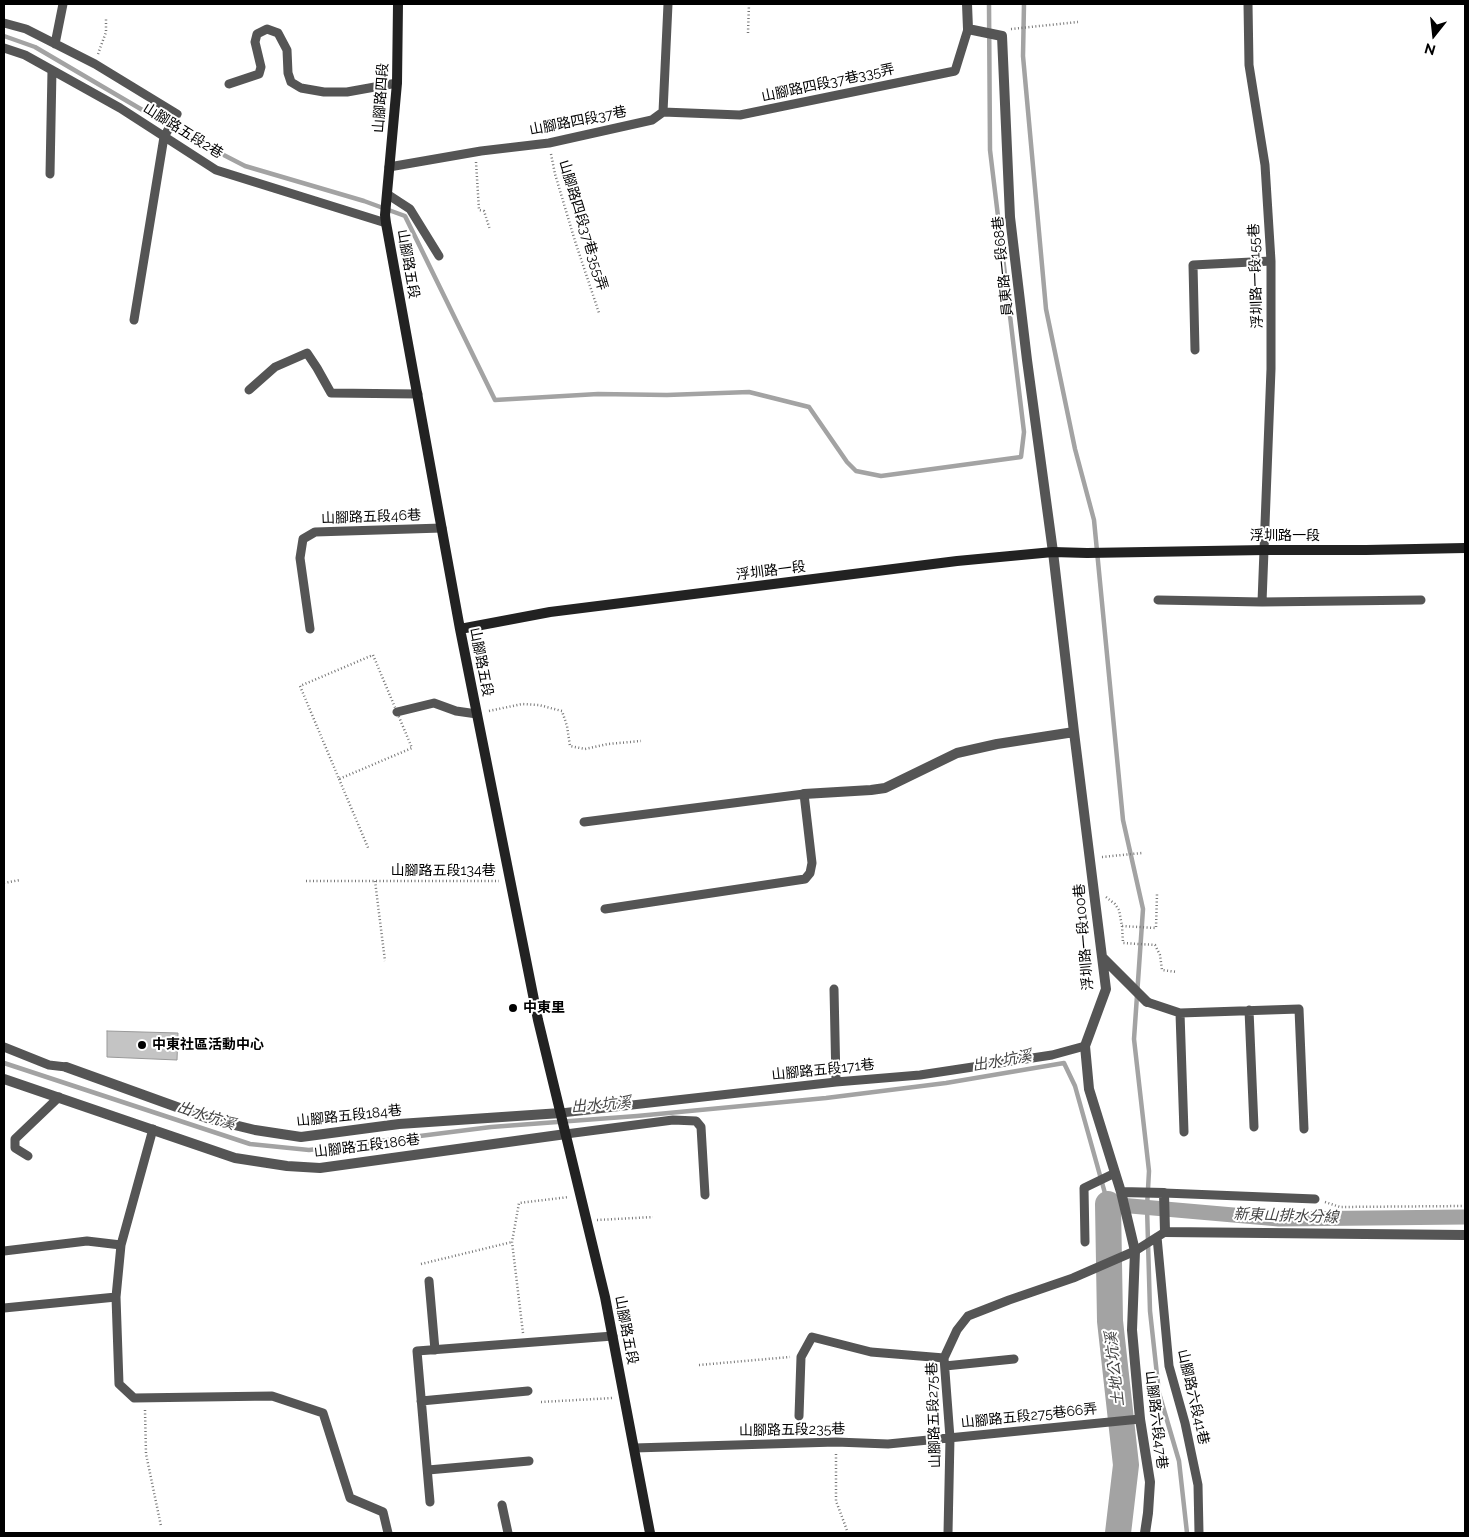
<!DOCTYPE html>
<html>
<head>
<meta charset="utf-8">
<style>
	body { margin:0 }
	#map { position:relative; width:1469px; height:1537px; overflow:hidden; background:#fff; font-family:Raleway,sans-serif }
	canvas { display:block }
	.frame { position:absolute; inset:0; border:5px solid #000; pointer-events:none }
	.north { position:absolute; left:1409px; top:10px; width:50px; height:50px; -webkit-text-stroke:4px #fff; paint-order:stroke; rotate:196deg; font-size:14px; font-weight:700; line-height:20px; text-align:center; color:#000 }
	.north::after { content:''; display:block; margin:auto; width:18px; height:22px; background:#000; clip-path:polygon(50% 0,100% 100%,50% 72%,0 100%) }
</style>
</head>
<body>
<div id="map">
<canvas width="1469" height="1537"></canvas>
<div class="frame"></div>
<div class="north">N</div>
</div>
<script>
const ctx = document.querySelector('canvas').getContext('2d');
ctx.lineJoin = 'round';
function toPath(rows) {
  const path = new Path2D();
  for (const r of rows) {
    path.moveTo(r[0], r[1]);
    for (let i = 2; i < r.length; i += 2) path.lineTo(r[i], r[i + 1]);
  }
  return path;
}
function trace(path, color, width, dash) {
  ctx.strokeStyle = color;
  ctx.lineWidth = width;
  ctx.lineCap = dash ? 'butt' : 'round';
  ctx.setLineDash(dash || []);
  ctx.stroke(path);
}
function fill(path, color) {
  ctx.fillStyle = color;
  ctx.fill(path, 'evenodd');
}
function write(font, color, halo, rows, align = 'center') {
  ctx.font = font + ' Raleway,"Noto Sans TC",sans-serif';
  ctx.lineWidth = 4;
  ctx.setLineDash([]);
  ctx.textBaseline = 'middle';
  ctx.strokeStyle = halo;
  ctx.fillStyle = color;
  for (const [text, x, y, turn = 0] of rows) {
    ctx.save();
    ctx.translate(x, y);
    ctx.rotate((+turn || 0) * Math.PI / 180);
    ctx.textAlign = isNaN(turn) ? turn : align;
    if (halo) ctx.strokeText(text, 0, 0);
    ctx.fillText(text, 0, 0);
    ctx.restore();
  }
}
trace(toPath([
	[1024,4,1023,56,1046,309,1075,449,1094,520,1123,820,1143,909,1134,1039,1149,1171,1147,1207,1150,1311,1159,1393,1179,1461,1187,1533],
	[4,36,35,47,185,135,245,166,364,201,405,216,495,400,598,394,667,395,749,392,809,407,847,462,856,471,881,476,1021,457,1024,432,990,150,989,4],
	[4,1063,250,1144,309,1150,491,1127,637,1116,826,1098,946,1083,1064,1063,1075,1086,1108,1204]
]), '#a3a3a3', 4.5);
trace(toPath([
	[1108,1204,1279,1219,1465,1217]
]), '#a3a3a3', 15);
trace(toPath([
	[1108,1204,1110,1321,1126,1465,1118,1533]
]), '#a3a3a3', 26);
const building = toPath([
	[107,1031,178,1033,177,1060,107,1057,107,1031]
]);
fill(building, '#c4c4c4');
trace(building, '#999', 1);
trace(toPath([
	[1011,29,1078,22],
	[748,33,749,4],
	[98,54,106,32,106,19],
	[551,154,555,174,575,241,599,313],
	[476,162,479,210,484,211,490,230],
	[373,655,412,748,339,779,300,686,373,655],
	[489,711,522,704,539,705,562,711,567,726,570,746,585,749,608,744,641,741],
	[339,779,369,850],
	[1102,857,1142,853],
	[306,881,499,881],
	[375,881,385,961],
	[4,883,20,880],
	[1106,897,1115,904,1119,910,1122,926,1156,928,1157,894],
	[1122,926,1123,943,1155,945,1160,955,1162,970,1177,972],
	[1325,1202,1340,1207,1465,1206],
	[597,1220,653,1217],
	[421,1264,512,1242],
	[523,1333,512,1242,519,1203,569,1197],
	[699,1365,790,1357],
	[541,1402,613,1398],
	[145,1410,146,1454,161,1526],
	[836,1454,836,1501,848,1533]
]), '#777', 2.5, [1, 2.5]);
trace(toPath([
	[1248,4,1249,65,1265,165,1271,261,1271,369,1262,602],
	[4,23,26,29,95,64,177,114,164,137,134,320],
	[55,44,63,4],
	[4,48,25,55,120,108,216,170,386,223],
	[229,84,259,74,261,67,255,42,257,34,267,29,278,33,287,50,288,73,291,82,301,88,324,92,347,92,397,83],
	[663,112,740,115,955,71,968,29],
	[663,112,668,4],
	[389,167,481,151,549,143,652,120,663,112],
	[50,174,52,70],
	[387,194,410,209,439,256],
	[1195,350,1193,265,1271,261],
	[249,390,275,367,307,353,317,368,331,393,418,394],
	[1158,600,1262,602,1421,600],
	[310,629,300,558,303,539,315,532,442,528],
	[397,712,434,703,456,711,477,714],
	[584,822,804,794,812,863,810,873,805,879,605,909],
	[834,989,836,1082],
	[1147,1002,1180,1013,1299,1009,1304,1129],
	[1249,1010,1254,1127],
	[1180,1013,1184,1132],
	[4,1047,49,1065,66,1067],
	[561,1113,836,1082,920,1075,1052,1055,1085,1046],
	[153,1129,121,1245,116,1297,119,1384,134,1398,272,1396,323,1413,350,1498,383,1512,388,1533],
	[566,1134,673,1120,696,1121,701,1127,705,1195],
	[28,1156,15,1148,15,1139,59,1097],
	[1164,1193,1315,1199],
	[1157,1237,1169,1366,1185,1423,1198,1485,1199,1533],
	[1085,1242,1084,1188,1115,1173],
	[4,1251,87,1241,121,1245],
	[429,1281,435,1350],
	[4,1308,116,1297],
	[945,1366,1014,1359],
	[421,1401,528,1391],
	[799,1416,801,1357,812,1337,871,1352,944,1358],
	[634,1448,836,1442,888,1444,1140,1419],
	[428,1470,529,1461],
	[430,1502,417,1351,613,1336],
	[502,1505,508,1533],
	[948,1533,950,1438,944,1358,957,1330,968,1316,1009,1300,1073,1278,1135,1251,1165,1232]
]), '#555', 9);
trace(toPath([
	[967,4,968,29,1002,36,1010,217,1027,360,1053,552,1074,732,1106,989,1085,1046,1089,1089,1121,1192,1135,1251,1132,1330,1140,1419,1150,1482,1148,1513,1145,1533],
	[804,794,871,790,885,788,957,753,997,744,1074,732],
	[1103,958,1147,1002],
	[66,1067,210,1119,255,1130,301,1137,399,1124,561,1113],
	[4,1079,235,1158,287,1166,320,1168,566,1134],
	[1121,1192,1164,1193,1165,1232,1465,1235]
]), '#555', 10);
trace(toPath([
	[398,4,397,83,385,215,386,223,460,629,538,1020,605,1297,650,1533],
	[460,629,550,612,957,561,1053,552,1087,553,1265,550,1366,550,1465,548]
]), '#222', 10);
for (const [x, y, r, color] of [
	[513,1008,5,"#000"],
	[142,1045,5,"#000"]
]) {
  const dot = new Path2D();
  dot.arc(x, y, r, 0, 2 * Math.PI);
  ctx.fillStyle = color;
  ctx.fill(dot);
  trace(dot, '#fff', 2);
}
write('14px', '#000', '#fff', [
	["山腳路四段37巷335弄",828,83,-12],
	["山腳路四段",381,98,-86],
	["山腳路四段37巷",578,121,-11],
	["山腳路五段2巷",183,131,32],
	["山腳路四段37巷355弄",583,225,73],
	["山腳路五段",408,264,80],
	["員東路一段68巷",1003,266,-96],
	["浮圳路一段155巷",1256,276,-92],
	["山腳路五段46巷",371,517,-2],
	["浮圳路一段",1285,536],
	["浮圳路一段",771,571,-7],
	["山腳路五段",481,662,79],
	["山腳路五段134巷",443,871],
	["浮圳路一段100巷",1084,937,-95],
	["山腳路五段171巷",823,1070,-6],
	["山腳路五段184巷",349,1116,-6],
	["山腳路五段186巷",367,1146,-7],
	["山腳路五段",626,1330,79],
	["山腳路六段41巷",1193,1397,77],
	["山腳路五段275巷",934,1415,-92],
	["山腳路五段275巷66弄",1029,1416,-6],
	["山腳路六段47巷",1156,1420,83],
	["山腳路五段235巷",792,1430,-1]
]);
write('bold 14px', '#000', '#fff', [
	["中東里",523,1008],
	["中東社區活動中心",152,1045]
], 'left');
write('italic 15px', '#444', '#fff', [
	["出水坑溪",1002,1061,-10],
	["出水坑溪",601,1105,-5],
	["出水坑溪",206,1116,18],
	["新東山排水分線",1286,1216,2],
	["土地公坑溪",1115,1369,-96]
]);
</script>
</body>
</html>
